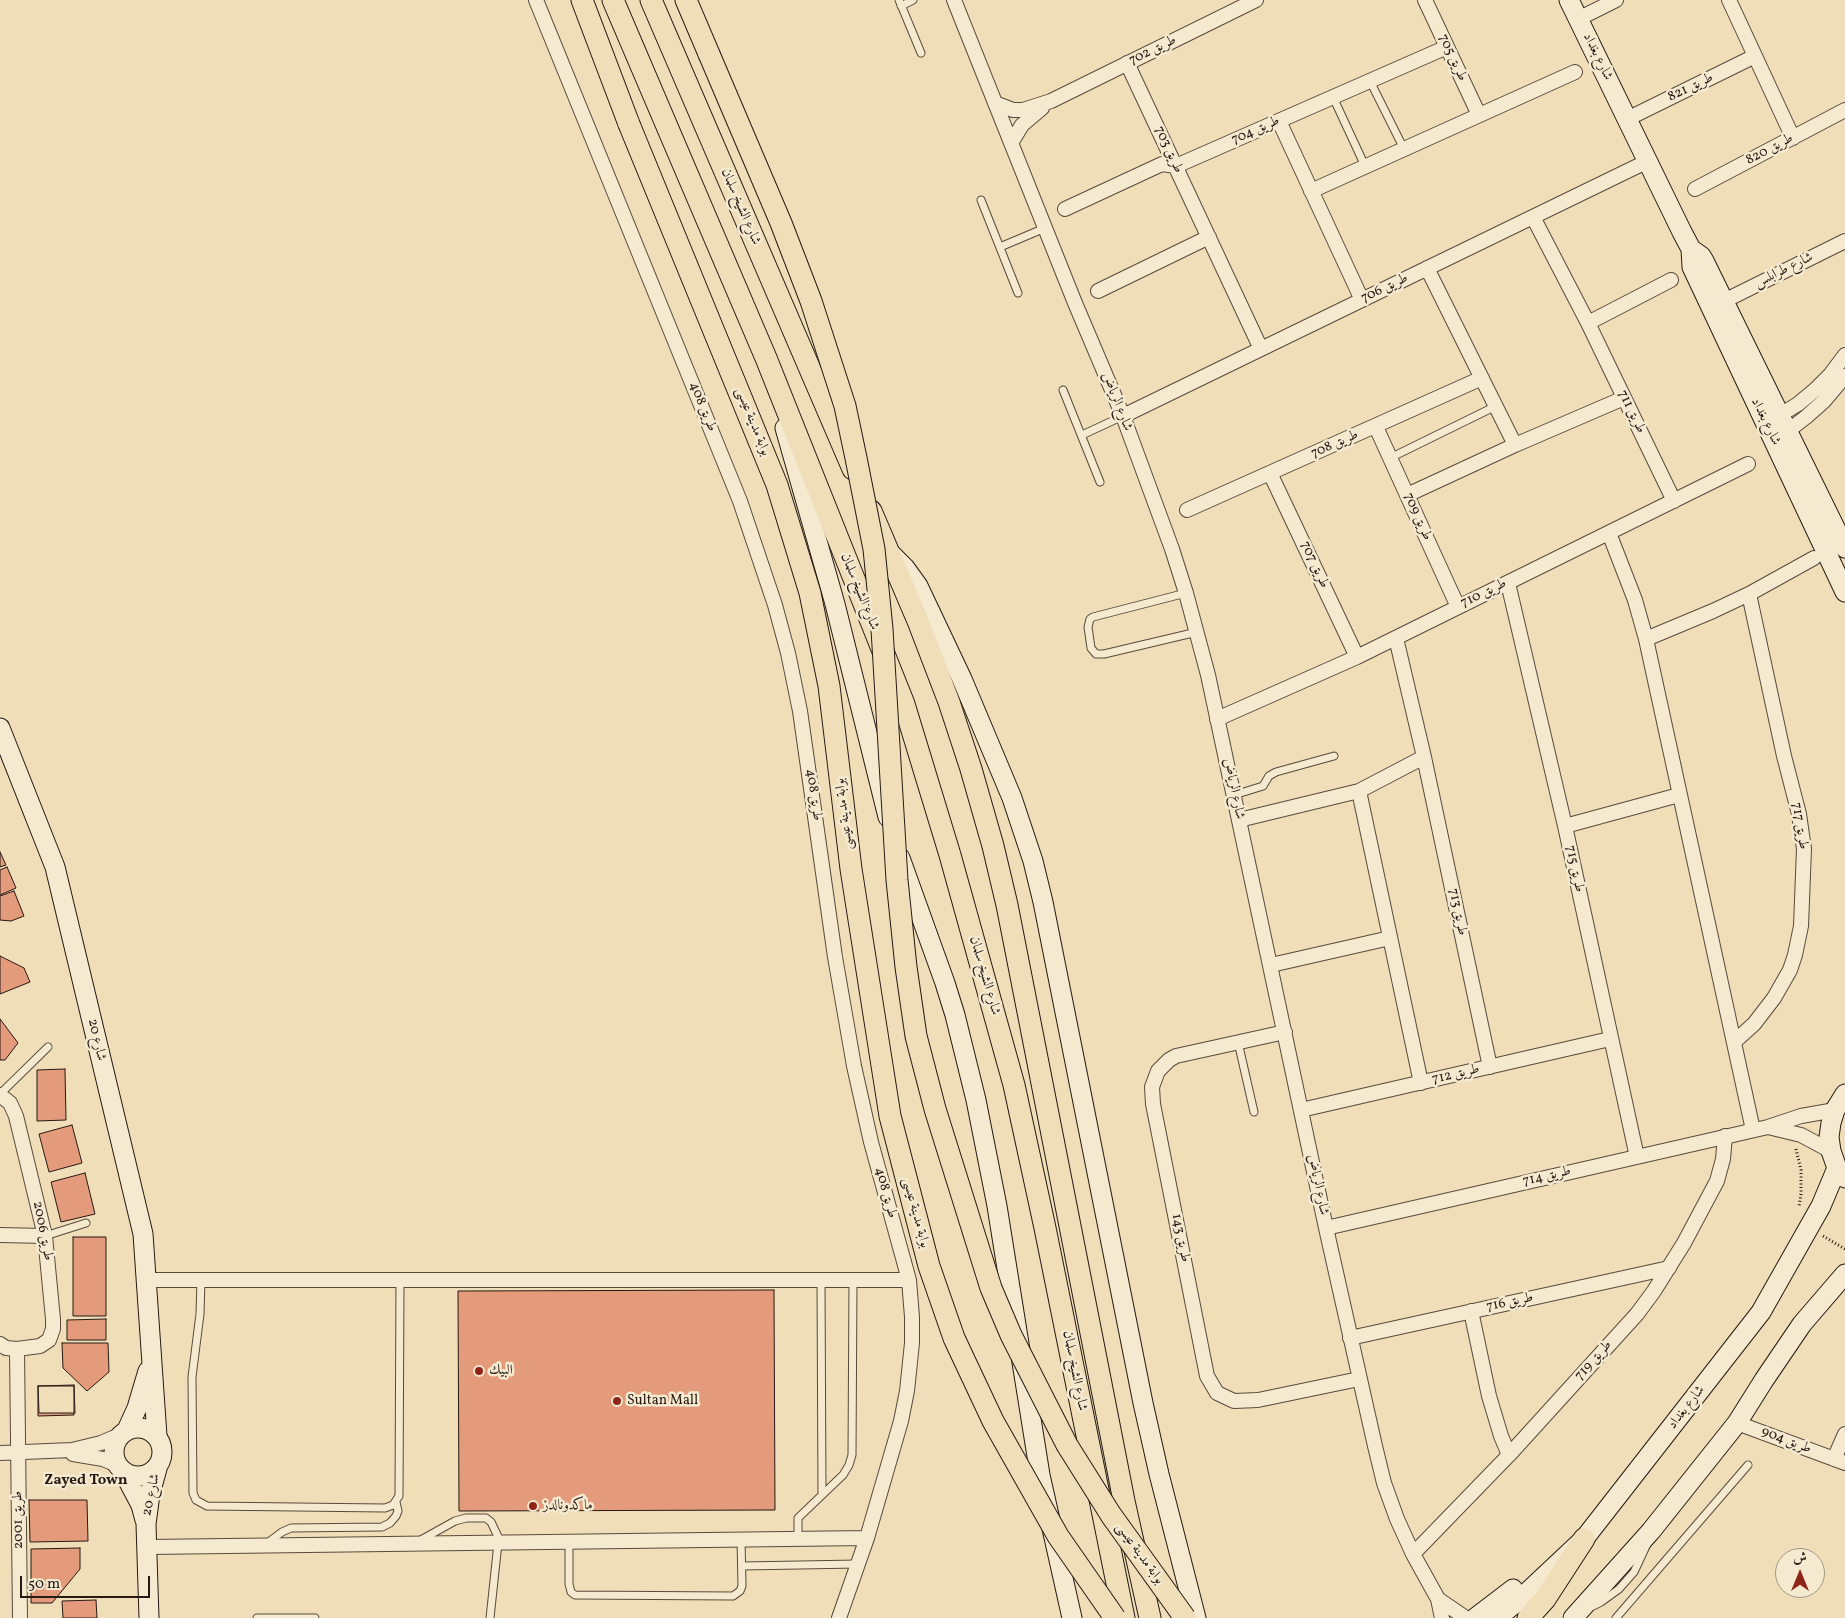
<!DOCTYPE html>
<html>
<head>
<meta charset="utf-8">
<style>
	body { margin:0 }
	#map { position:relative; width:1845px; height:1618px; overflow:hidden; background:#efdeb7; font-family:Vollkorn,Amiri,serif }
	canvas { display:block }
	.north { position:absolute; left:1775px; top:1548px; width:50px; height:50px; box-sizing:border-box; background:#f5ead0; border:1px solid #a39685; border-radius:50%; rotate:0deg; font-size:14px; font-weight:700; line-height:20px; text-align:center; color:#271914 }
	.north::after { content:''; display:block; margin:auto; width:18px; height:22px; background:#8f2418; clip-path:polygon(50% 0,100% 100%,50% 72%,0 100%) }
	.scale { position:absolute; left:20px; top:1576px; width:130px; height:22px; box-sizing:border-box; border:2px solid #271914; border-top:0; padding-left:6px; font-size:15px; line-height:18px; white-space:nowrap; color:#271914; -webkit-text-stroke:4px #f5ead0; paint-order:stroke }
</style>
</head>
<body>
<div id="map">
<canvas width="1845" height="1618"></canvas>
<div class="north">ش</div>
<div class="scale">50 m</div>
</div>
<script>
const ctx = document.querySelector('canvas').getContext('2d');
ctx.lineJoin = 'round';
function fill(path, color) {
  ctx.fillStyle = color;
  ctx.fill(path, 'evenodd');
}
function toPath(rows) {
  const path = new Path2D();
  for (const r of rows) {
    if (r.length === 3) {
      path.moveTo(r[0] + r[2], r[1]);
      path.arc(r[0], r[1], r[2], 0, 2 * Math.PI);
      continue;
    }
    path.moveTo(r[0], r[1]);
    for (let i = 2; i < r.length; i += 2) path.lineTo(r[i], r[i + 1]);
  }
  return path;
}
function trace(path, color, width, dash) {
  ctx.strokeStyle = color;
  ctx.lineWidth = width;
  ctx.lineCap = dash ? 'butt' : 'round';
  ctx.setLineDash(dash || []);
  ctx.stroke(path);
}
function write(font, color, halo, rows, align = 'center') {
  ctx.font = font + ' Vollkorn,Amiri,serif';
  ctx.lineWidth = 5;
  ctx.setLineDash([]);
  ctx.textBaseline = 'middle';
  ctx.strokeStyle = halo;
  ctx.fillStyle = color;
  for (const [text, x, y, turn = 0] of rows) {
    ctx.save();
    ctx.translate(x, y);
    ctx.rotate((+turn || 0) * Math.PI / 180);
    ctx.textAlign = isNaN(turn) ? turn : align;
    if (halo) ctx.strokeText(text, 0, 0);
    ctx.fillText(text, 0, 0);
    ctx.restore();
  }
}
const building = toPath([
	[0,852,6,865,0,867,0,852],
	[7,867,16,888,0,895,0,870,7,867],
	[14,891,24,916,11,921,0,920,0,896,14,891],
	[0,956,24,968,30,982,0,994,0,956],
	[0,1019,18,1043,5,1060,0,1060,0,1019],
	[65,1069,66,1120,37,1121,37,1070,65,1069],
	[72,1125,82,1163,49,1172,39,1134,72,1125],
	[85,1173,95,1214,61,1222,51,1182,85,1173],
	[73,1237,106,1237,106,1316,73,1316,73,1237],
	[774,1290,775,1510,459,1511,458,1291,774,1290],
	[106,1319,106,1340,67,1340,67,1320,106,1319],
	[62,1343,108,1343,109,1372,87,1391,63,1368,62,1343],
	[74,1385,75,1413,39,1413,38,1386,74,1385],
	[38,1386,74,1386,74,1415,38,1416,38,1386],
	[29,1500,87,1500,88,1541,30,1542,29,1500],
	[80,1548,80,1569,52,1603,31,1603,31,1549,80,1548],
	[96,1600,97,1618,63,1618,62,1601,96,1600]
]);
fill(building, '#e39b7c');
trace(building, '#271914', 1);
const lane = toPath([
	[899,0,921,53],
	[901,6,913,0],
	[1370,81,1404,149],
	[1333,97,1365,166],
	[981,200,1018,293],
	[1000,247,1045,228],
	[1063,390,1100,482],
	[1082,435,1123,416],
	[1390,458,1496,406],
	[1186,593,1093,617,1090,619,1088,627,1091,648,1096,654,1104,654,1197,632],
	[1234,795,1263,786,1269,776,1276,772,1334,756],
	[1238,1042,1254,1112],
	[0,1094,48,1047],
	[45,1236,86,1223],
	[201,1280,200,1314,192,1377,193,1493,196,1500,207,1506,385,1508,393,1505,399,1496,400,1280],
	[821,1280,822,1495],
	[798,1539,798,1518,843,1475,849,1465,852,1455,853,1280],
	[419,1541,455,1521,466,1518,486,1518,491,1522,501,1543],
	[569,1542,569,1584,571,1592,575,1595,733,1596,740,1591,742,1586,741,1539],
	[266,1544,282,1532,291,1528,382,1527,390,1523,396,1516,398,1511,396,1502],
	[742,1566,858,1564],
	[1593,1606,1601,1602,1619,1589,1634,1572,1647,1544],
	[257,1618,315,1618],
	[490,1618,498,1543],
	[1616,1618,1748,1465]
]);
const street = toPath([
	[536,0,740,501,775,605,788,653,800,711,835,957,854,1066,871,1142,909,1280,912,1317,912,1343,907,1391,901,1421,867,1538,839,1618],
	[954,0,1075,303,1123,416,1172,549,1186,593,1208,675,1326,1228,1375,1446,1384,1483,1397,1519,1413,1554,1438,1599,1442,1618],
	[1425,0,1479,115],
	[1729,0,1793,138],
	[1578,19,1616,0],
	[1127,63,1261,349],
	[995,103,1013,110,1023,110,1051,101,1256,0],
	[1627,119,1755,56],
	[1279,121,1362,300],
	[1011,143,1022,125,1042,108],
	[1695,189,1845,110],
	[1311,191,1575,72],
	[1065,209,1162,164,1176,166,1447,47],
	[1533,217,1588,323,1674,501],
	[1427,268,1515,445],
	[1098,291,1209,237],
	[1724,301,1845,241],
	[1588,323,1671,280],
	[1123,416,1648,161],
	[1772,420,1798,404,1815,390,1830,375,1845,355],
	[1376,427,1458,607],
	[1780,437,1806,417,1824,401,1845,376],
	[1270,473,1357,657],
	[1407,495,1515,445,1624,398],
	[1187,510,1482,378],
	[1609,533,1635,600,1646,639,1753,1130],
	[1508,583,1565,826,1637,1157],
	[1396,638,1424,757,1490,1067],
	[1646,639,1713,611,1749,594,1814,558],
	[1217,719,1357,657,1748,464],
	[1359,791,1421,1083],
	[1239,820,1359,791,1424,757],
	[1565,826,1679,795],
	[1271,965,1390,938],
	[1285,1032,1176,1056,1169,1060,1158,1071,1152,1087,1153,1104,1207,1376,1217,1393,1234,1401,1258,1400,1359,1379],
	[1734,1042,1754,1024,1774,998,1790,970,1795,955,1801,926,1804,849,1799,814,1784,756,1749,594],
	[0,1095,10,1103,16,1116,45,1236,53,1319,53,1329,49,1340,40,1346,17,1349,6,1348,0,1344],
	[1301,1110,1610,1039],
	[1768,1127,1801,1135,1831,1151],
	[1326,1228,1768,1127,1801,1116,1835,1110],
	[0,1235,45,1236],
	[146,1280,909,1280],
	[1471,1311,1489,1396,1501,1436,1509,1455],
	[1350,1338,1669,1268],
	[17,1349,20,1618],
	[1737,1423,1845,1463],
	[0,1453,72,1450,101,1443,122,1434],
	[73,1454,103,1459,117,1465],
	[1834,1459,1845,1434],
	[147,1547,867,1538],
	[1413,1554,1509,1455,1637,1314,1654,1291,1684,1243,1717,1181,1723,1159,1725,1136],
	[1438,1599,1466,1618]
]);
const secondary = toPath([
	[1569,0,1682,232,1691,249,1701,256,1704,261,1845,548],
	[1691,249,1692,267,1845,592],
	[785,428,835,604,888,817],
	[892,555,905,568,918,586,962,679,1012,798,1033,861,1043,902,1143,1403,1159,1474,1196,1618],
	[0,728,55,867,143,1234,157,1436],
	[900,858,945,983,955,1015,976,1100,997,1206,1040,1475,1072,1618],
	[1845,1094,1835,1110,1831,1123,1829,1137,1831,1151,1837,1168,1845,1178],
	[138,1452,24],
	[127,1430,137,1408,148,1371],
	[123,1471,141,1505,145,1520],
	[149,1618,146,1524,150,1494,158,1465],
	[1475,1618,1513,1589],
	[1497,1618,1518,1601,1584,1539,1761,1312,1821,1206,1837,1168],
	[1573,1618,1651,1531,1737,1423,1764,1380,1802,1324,1845,1274]
]);
const primary = toPath([
	[582,0,629,124],
	[613,0,766,358,904,704,950,855,1014,1085,1045,1228,1124,1618],
	[651,0,853,469],
	[686,0,709,54],
	[871,511,918,621,949,702,971,769,993,846,1007,905,1124,1501,1150,1618],
	[1528,1618,1545,1599,1584,1539]
]);
trace(lane, '#594a3d', 9);
trace(street, '#594a3d', 16);
trace(secondary, '#271914', 21);
trace(primary, '#271914', 23);
trace(toPath([
	[1796,1149,1801,1170,1801,1194,1799,1207],
	[1823,1236,1845,1249]
]), '#271914', 3, [1, 2.5]);
trace(lane, '#f5ead0', 7);
trace(street, '#f5ead0', 14);
trace(secondary, '#f5ead0', 19);
trace(primary, '#efdeb7', 21);
const primaryBridge = toPath([
	[709,54,781,223,811,301,845,406,856,458,874,549,882,629,897,880,906,967,916,1036,935,1109,991,1288,1011,1335,1067,1445,1111,1515,1185,1618],
	[629,124,777,485,810,593,829,686,851,869,890,1116,929,1266,954,1338,993,1421,1058,1536,1115,1618]
]);
trace(primaryBridge, '#271914', 23, []);
trace(primaryBridge, '#efdeb7', 21);
for (const [x, y, r, color] of [
	[479,1371,5,"#8f2418"],
	[617,1401,5,"#8f2418"],
	[533,1506,5,"#8f2418"]
]) {
  const dot = new Path2D();
  dot.arc(x, y, r, 0, 2 * Math.PI);
  ctx.fillStyle = color;
  ctx.fill(dot);
  trace(dot, '#f5ead0', 2);
}
write('14px', '#271914', '#f5ead0', [
	["طريق 702",1153,51,-26],
	["شارع بغداد",1597,57,64],
	["طريق 705",1452,58,65],
	["طريق 821",1691,88,-26],
	["طريق 704",1256,131,-24],
	["طريق 703",1168,150,65],
	["طريق 820",1770,150,-28],
	["شارع الشيخ سلمان",740,207,67],
	["شارع طرابلس",1784,271,-26],
	["طريق 706",1385,289,-26],
	["شارع الرياض",1116,402,68],
	["طريق 408",702,407,68],
	["طريق 711",1631,412,64],
	["بوابة مدينة عيسى",752,422,68],
	["شارع بغداد",1765,422,64],
	["طريق 708",1335,445,-24],
	["طريق 709",1417,517,66],
	["طريق 707",1314,565,65],
	["شارع الشيخ سلمان",859,592,68],
	["طريق 710",1484,594,-26],
	["شارع الرياض",1233,789,78],
	["طريق 408",813,795,82],
	["بوابة مدينة عيسى",845,814,-97],
	["طريق 717",1799,826,81],
	["طريق 715",1574,869,78],
	["طريق 713",1457,912,78],
	["شارع الشيخ سلمان",984,976,74],
	["شارع 20",96,1040,77],
	["طريق 712",1456,1075,-13],
	["طريق 714",1547,1177,-13],
	["شارع الرياض",1317,1185,78],
	["طريق 408",885,1193,75],
	["بوابة مدينة عيسى",915,1213,75],
	["طريق 2006",42,1231,79],
	["طريق 143",1180,1238,79],
	["طريق 716",1510,1303,-12],
	["طريق 719",1594,1361,-48],
	["شارع الشيخ سلمان",1074,1371,79],
	["شارع بغداد",1687,1408,-52],
	["طريق 904",1786,1441,21],
	["شارع 20",152,1495,-78],
	["طريق 2001",19,1520,-91],
	["بوابة مدينة عيسى",1139,1554,54]
]);
write('14px', '#271914', '#f5ead0', [
	["البيك",489,1371],
	["Sultan Mall",627,1401],
	["ماكدونالدز",543,1506]
], 'left');
write('bold 15px', '#271914', '#f5ead0', [
	["Zayed Town",86,1481]
]);
</script>
</body>
</html>
